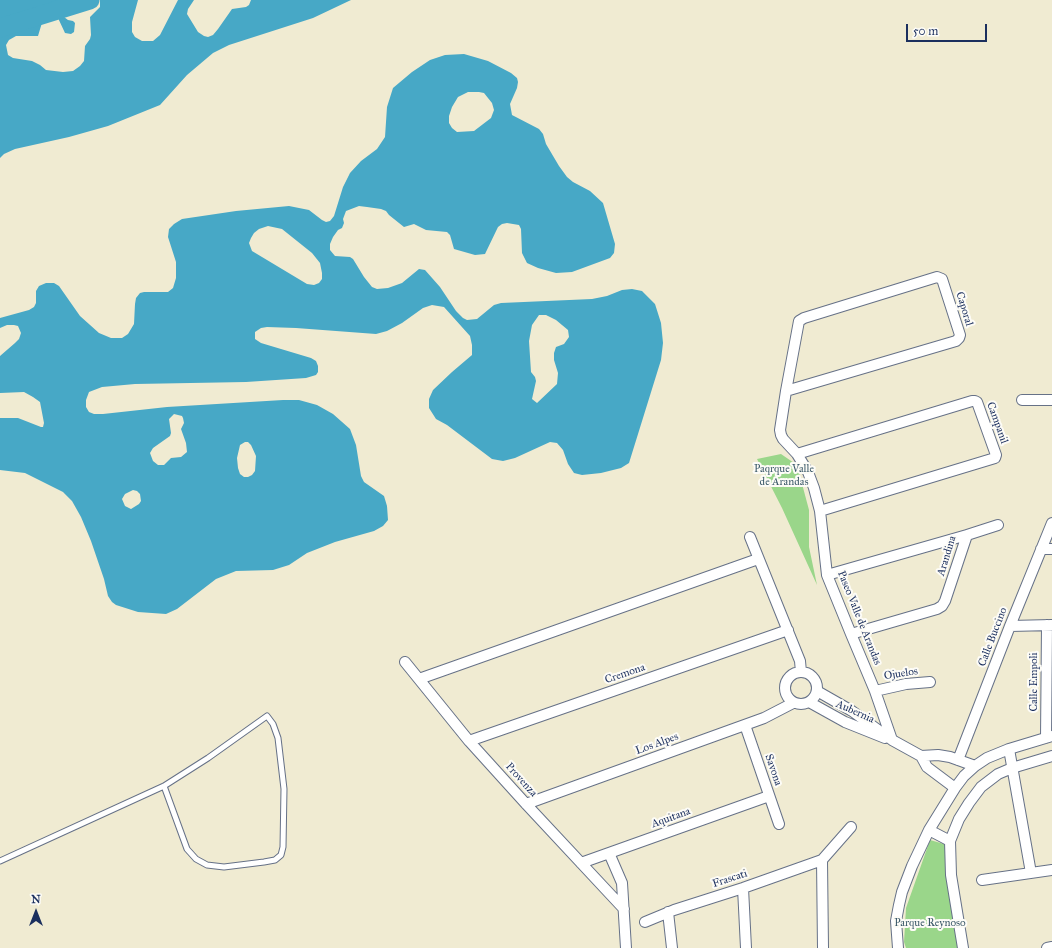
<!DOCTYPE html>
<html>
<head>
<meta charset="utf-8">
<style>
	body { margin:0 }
	#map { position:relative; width:1052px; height:948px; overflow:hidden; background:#f0ebd2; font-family:"IM FELL Great Primer",serif }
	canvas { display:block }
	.north { position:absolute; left:16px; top:892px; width:40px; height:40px; -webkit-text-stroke:3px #fdfcf7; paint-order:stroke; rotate:0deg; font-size:11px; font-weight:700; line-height:16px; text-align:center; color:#1b2f5e }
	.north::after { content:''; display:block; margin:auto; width:14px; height:18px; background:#1b2f5e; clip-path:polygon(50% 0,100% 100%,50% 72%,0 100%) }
	.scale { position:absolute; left:906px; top:24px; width:81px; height:18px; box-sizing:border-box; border:2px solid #1b2f5e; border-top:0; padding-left:5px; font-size:12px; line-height:14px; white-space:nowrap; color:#1b2f5e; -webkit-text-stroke:3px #fdfcf7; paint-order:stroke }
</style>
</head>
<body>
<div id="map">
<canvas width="1052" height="948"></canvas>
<div class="north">N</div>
<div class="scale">50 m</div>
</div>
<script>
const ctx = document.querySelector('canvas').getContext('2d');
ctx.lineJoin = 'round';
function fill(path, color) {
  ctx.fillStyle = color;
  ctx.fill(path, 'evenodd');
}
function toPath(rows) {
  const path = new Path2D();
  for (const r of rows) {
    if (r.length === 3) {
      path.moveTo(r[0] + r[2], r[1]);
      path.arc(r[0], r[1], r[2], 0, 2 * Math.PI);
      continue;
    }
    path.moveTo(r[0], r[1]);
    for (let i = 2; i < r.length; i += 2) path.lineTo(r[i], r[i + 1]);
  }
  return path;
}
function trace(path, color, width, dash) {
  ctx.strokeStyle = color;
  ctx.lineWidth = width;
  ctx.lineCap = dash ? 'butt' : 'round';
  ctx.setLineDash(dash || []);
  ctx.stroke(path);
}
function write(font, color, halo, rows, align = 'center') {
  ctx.font = font + ' "IM FELL Great Primer",serif';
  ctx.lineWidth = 4;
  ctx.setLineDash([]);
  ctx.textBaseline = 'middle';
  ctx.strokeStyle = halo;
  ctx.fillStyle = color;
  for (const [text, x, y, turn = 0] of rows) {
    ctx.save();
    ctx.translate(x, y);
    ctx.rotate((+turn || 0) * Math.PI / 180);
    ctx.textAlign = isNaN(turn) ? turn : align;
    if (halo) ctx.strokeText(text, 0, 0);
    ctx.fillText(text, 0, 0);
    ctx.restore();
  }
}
fill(toPath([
	[781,454,797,465,809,510,809,547,817,585,782,508,757,459],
	[930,840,944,844,949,852,947,872,958,948,906,948,904,942,906,908]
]), '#9ad68a');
fill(toPath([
	[0,0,64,0,64,17,68,20,73,21,75,23,74,32,71,34,65,33,58,18,52,14,48,13,44,16,38,36,16,36,9,40,6,45,8,55,13,58,32,61,40,65,46,70,63,72,73,71,80,66,84,61,85,46,90,39,91,35,90,17,100,7,100,0,138,0,132,22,132,32,135,37,142,41,153,41,160,35,178,0,194,0,188,9,187,14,198,32,204,36,208,37,213,35,218,29,232,9,246,7,249,5,251,0,351,0,313,18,229,45,213,53,187,75,160,105,108,126,69,137,15,149,4,154,0,158],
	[464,54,488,61,511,73,517,78,518,82,517,88,510,104,512,115,539,129,543,134,546,144,559,166,567,177,573,182,590,191,603,203,615,244,614,253,610,258,572,272,556,273,538,268,527,263,522,253,521,229,519,225,507,223,502,224,498,227,485,254,475,255,454,249,450,235,447,232,426,230,414,224,404,227,389,215,386,211,381,209,367,207,359,206,346,211,343,219,344,223,342,228,338,230,333,237,330,244,330,250,335,256,350,257,353,259,364,277,372,287,377,289,388,288,402,283,419,269,425,270,440,287,456,311,463,318,467,320,477,319,494,305,501,303,592,299,607,296,622,290,632,289,642,291,655,304,661,323,663,343,661,360,629,463,621,468,601,473,582,475,574,473,568,464,563,450,557,443,550,442,515,458,503,461,492,459,447,425,436,419,429,408,429,399,433,390,452,372,472,355,472,345,470,336,444,307,432,305,423,308,402,323,387,331,376,334,296,328,267,327,261,328,255,332,255,339,261,343,311,358,316,361,318,366,318,372,316,375,306,378,246,382,135,384,102,387,89,392,86,400,86,407,89,412,94,414,103,414,167,407,283,400,299,400,317,405,333,414,350,429,356,445,361,476,364,482,384,496,387,506,388,520,383,526,374,531,335,542,307,553,289,565,273,570,236,571,216,579,177,609,166,614,138,612,116,605,112,602,108,596,104,579,91,541,81,517,72,501,63,492,25,473,0,470,0,418,18,418,41,427,43,427,44,423,40,402,33,397,24,392,0,393,0,356,15,343,19,339,21,333,18,326,14,325,7,325,0,328,0,318,29,310,34,307,36,303,36,291,39,286,46,283,54,283,59,286,80,316,99,333,111,338,122,338,128,334,134,324,135,304,136,298,140,293,144,292,168,292,173,288,176,278,176,262,168,237,169,229,174,224,182,219,236,211,289,206,309,210,322,220,326,222,330,221,334,216,343,187,350,173,361,161,377,149,385,137,387,107,393,88,412,72,430,60,445,55],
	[479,92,484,93,492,103,494,110,491,118,474,131,457,132,452,128,449,123,449,116,452,107,458,97,468,92],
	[268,226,282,229,312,253,320,263,322,273,322,279,319,283,314,285,307,284,252,251,249,243,251,238,254,233,259,229],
	[539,315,546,315,556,320,568,330,569,337,564,344,556,347,554,353,554,360,558,373,557,384,537,403,532,399,536,381,535,377,531,372,529,341,532,325],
	[174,414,182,416,183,418,184,423,181,429,186,443,187,452,181,457,171,458,164,465,158,465,153,461,150,453,153,448,170,436,171,433,169,419],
	[245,442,248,442,251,445,256,456,255,471,252,475,248,477,244,477,240,474,238,468,237,458,240,445],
	[133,490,137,491,140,494,141,501,139,504,131,509,125,506,122,499,125,494]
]), '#47a8c6');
trace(toPath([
	[0,28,90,0]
]), '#47a8c6', 19);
const lane = toPath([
	[0,861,164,786,208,758,267,716,273,724,278,738,284,789,283,847,281,855,275,860,264,862,224,867,207,865,196,859,187,849,164,786]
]);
const street = toPath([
	[786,391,956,341,959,338,960,335,942,279,937,277,804,318,799,321,786,391,780,430,781,435,783,439,797,454,808,472,814,488,820,511,827,575,851,634,875,691,892,740],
	[1022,400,1052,400],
	[797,454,972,401,975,401,977,402,996,455,995,458,820,511],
	[967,535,998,525],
	[750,537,800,661,801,672],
	[1041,549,1052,549],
	[827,575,967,535,945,601,942,606,937,609,851,634],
	[1010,626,1052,625],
	[405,662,469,741,526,804,624,909],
	[801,688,16],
	[419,679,758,559],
	[817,691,852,711,892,740,921,756,938,755,950,757,975,766],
	[875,691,906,684,930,682],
	[809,702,845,722,885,738],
	[745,725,779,824],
	[1046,738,1047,625],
	[469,741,788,630],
	[1009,749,1031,873],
	[921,756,927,767,955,788],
	[958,760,1010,626,1052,523],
	[526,804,764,718,793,703],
	[929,830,950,841],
	[609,853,622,883,626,948],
	[822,860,823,948],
	[581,863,769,796],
	[982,880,1052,870],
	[743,888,746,948],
	[668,912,672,948],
	[645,922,674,910,743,888,822,860,851,827],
	[898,948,896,921,899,905,902,892,912,866,929,830,955,788,964,776,975,766,987,758,1009,749,1052,736],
	[963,948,951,875,950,841,959,819,969,803,981,787,998,774,1012,768,1052,756],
	[1047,948,1052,947]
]);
trace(lane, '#667187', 7);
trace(street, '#667187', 12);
trace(lane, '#fff', 5);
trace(street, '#fff', 10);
write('11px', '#1b2f5e', '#fdfcf7', [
	["Caporal",964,309,73],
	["Campanil",997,423,70],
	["Arandina",947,556,-73],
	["Paseo Valle de Arandas",859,618,68],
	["Calle Buccino",993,637,-69],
	["Cremona",625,674,-19],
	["Ojuelos",901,674,-9],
	["Calle Empoli",1034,682,-90],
	["Aubernia",855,712,24],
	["Los Alpes",657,744,-20],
	["Savona",773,770,71],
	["Provenza",521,780,48],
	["Aquitana",671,818,-20],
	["Frascati",730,879,-18]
]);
write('11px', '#3b5969', '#fdfcf7', [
	["Paqrque Valle",784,469],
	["de Arandas",784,482],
	["Parque Reynoso",930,923]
]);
</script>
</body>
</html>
